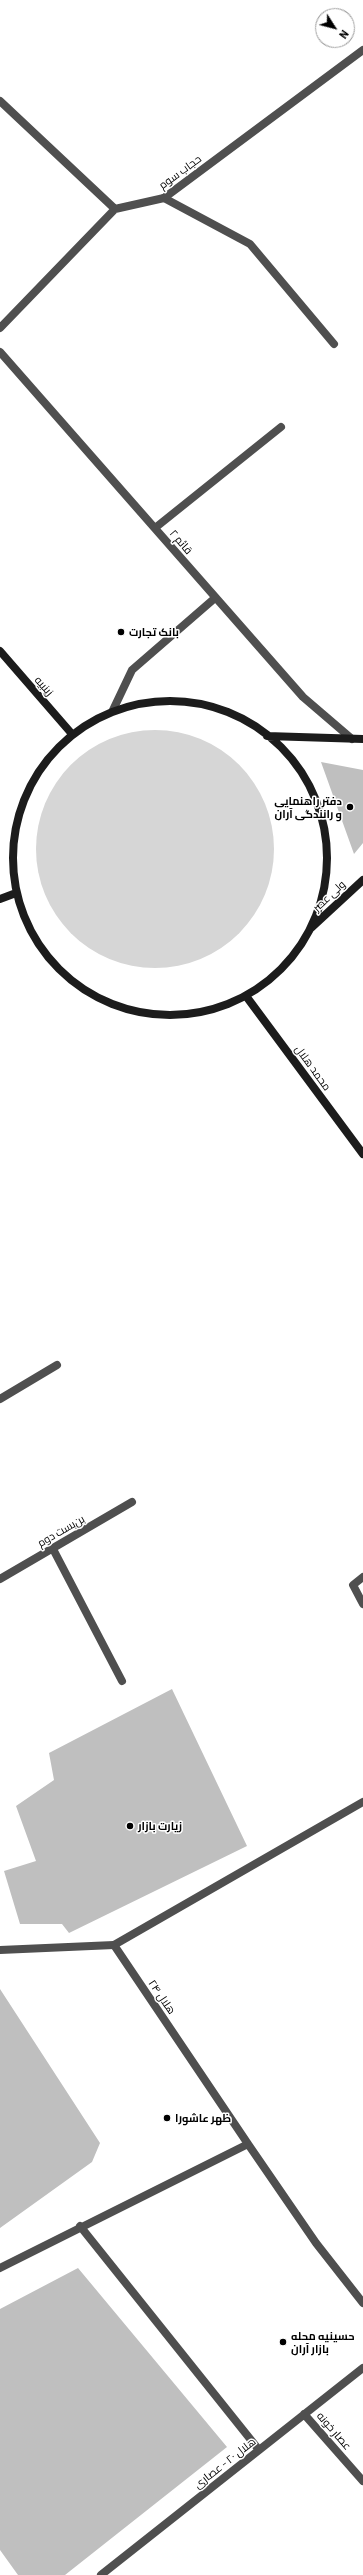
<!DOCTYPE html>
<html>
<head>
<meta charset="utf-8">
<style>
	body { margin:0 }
	#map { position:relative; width:363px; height:2575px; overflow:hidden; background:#fff; font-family:Barlow,sans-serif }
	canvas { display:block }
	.north { position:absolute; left:315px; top:8px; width:40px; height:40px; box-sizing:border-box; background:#fff; border:1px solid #999; border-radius:50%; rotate:126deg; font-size:11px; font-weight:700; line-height:16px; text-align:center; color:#000 }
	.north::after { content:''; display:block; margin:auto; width:14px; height:18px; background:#000; clip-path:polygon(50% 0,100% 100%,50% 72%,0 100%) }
</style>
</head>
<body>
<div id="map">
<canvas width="363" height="2575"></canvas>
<div class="north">N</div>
</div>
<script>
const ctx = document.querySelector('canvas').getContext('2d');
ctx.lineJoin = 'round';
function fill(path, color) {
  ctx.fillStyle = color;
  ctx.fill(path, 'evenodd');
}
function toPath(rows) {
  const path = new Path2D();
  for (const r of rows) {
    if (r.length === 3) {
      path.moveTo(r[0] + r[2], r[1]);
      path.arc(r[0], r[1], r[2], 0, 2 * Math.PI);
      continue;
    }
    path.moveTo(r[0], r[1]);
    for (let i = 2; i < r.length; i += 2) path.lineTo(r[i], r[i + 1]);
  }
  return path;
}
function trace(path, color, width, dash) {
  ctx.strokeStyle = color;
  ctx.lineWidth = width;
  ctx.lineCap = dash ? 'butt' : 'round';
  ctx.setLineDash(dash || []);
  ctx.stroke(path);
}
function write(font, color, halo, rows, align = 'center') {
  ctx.font = font + ' Barlow,Cairo,sans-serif';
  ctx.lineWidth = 3;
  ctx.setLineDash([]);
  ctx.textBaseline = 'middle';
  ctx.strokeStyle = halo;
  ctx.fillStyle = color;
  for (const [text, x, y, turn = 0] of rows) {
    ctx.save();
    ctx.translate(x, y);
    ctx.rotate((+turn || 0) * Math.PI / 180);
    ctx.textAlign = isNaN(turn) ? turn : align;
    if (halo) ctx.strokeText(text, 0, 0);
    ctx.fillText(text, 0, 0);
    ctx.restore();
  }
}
fill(toPath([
	[155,849,119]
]), '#d6d6d6');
fill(toPath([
	[321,762,363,770,363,843,354,854],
	[172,1689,247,1846,69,1933,62,1924,20,1924,4,1871,36,1861,16,1806,54,1780,49,1753],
	[0,1989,100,2143,92,2162,0,2228],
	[78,2268,227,2447,65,2575,18,2575,0,2550,0,2309]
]), '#bfbfbf');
trace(toPath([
	[164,198,250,244,334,344],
	[0,1950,114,1945]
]), '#4f4f4f', 8);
trace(toPath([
	[0,101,115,209],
	[0,328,115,209,164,198,363,50],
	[0,352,303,697,352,739],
	[155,528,281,427],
	[113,710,132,670,215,598],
	[0,1399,57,1365],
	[53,1549,122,1681],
	[363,1577,353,1585,363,1604],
	[0,1579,132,1502],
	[248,2144,316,2243,363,2303],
	[80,2226,259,2450],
	[0,2268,248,2144,114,1945,363,1802],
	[304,2414,363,2481],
	[101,2575,363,2368]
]), '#4f4f4f', 8);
trace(toPath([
	[0,651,72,734],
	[170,858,157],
	[267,736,363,739],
	[0,899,16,893],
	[311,928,363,880],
	[246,996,363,1154]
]), '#1c1c1c', 8);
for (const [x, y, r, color] of [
	[121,632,4,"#000"],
	[350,807,4,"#000"],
	[130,1826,4,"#000"],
	[167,2118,4,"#000"],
	[283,2342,4,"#000"]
]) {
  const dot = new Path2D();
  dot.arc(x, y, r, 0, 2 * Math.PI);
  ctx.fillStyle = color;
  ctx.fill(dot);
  trace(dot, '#fff', 1.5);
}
write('11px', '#000', '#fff', [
	["حجاب سوم",180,172,-36],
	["قائم ۲",181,542,49],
	["زینبیه",44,686,49],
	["ولی عصر",329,896,-43],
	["محمد هلال",313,1068,54],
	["بن‌بست دوم",61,1531,-30],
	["هلال ۲۴",162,1997,56],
	["عصار خونه",334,2431,49],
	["هلال ۲۰ - عصاری",225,2463,-38]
]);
write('bold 11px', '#000', '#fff', [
	["بانک تجارت",129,632],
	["دفتر راهنمایی",342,801,"right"],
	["و رانندگی آران",342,814,"right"],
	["زیارت بازار",138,1826],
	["ظهر عاشورا",175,2118],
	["حسینیه محله",291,2336],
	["بازار آران",291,2349]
], 'left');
</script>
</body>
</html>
